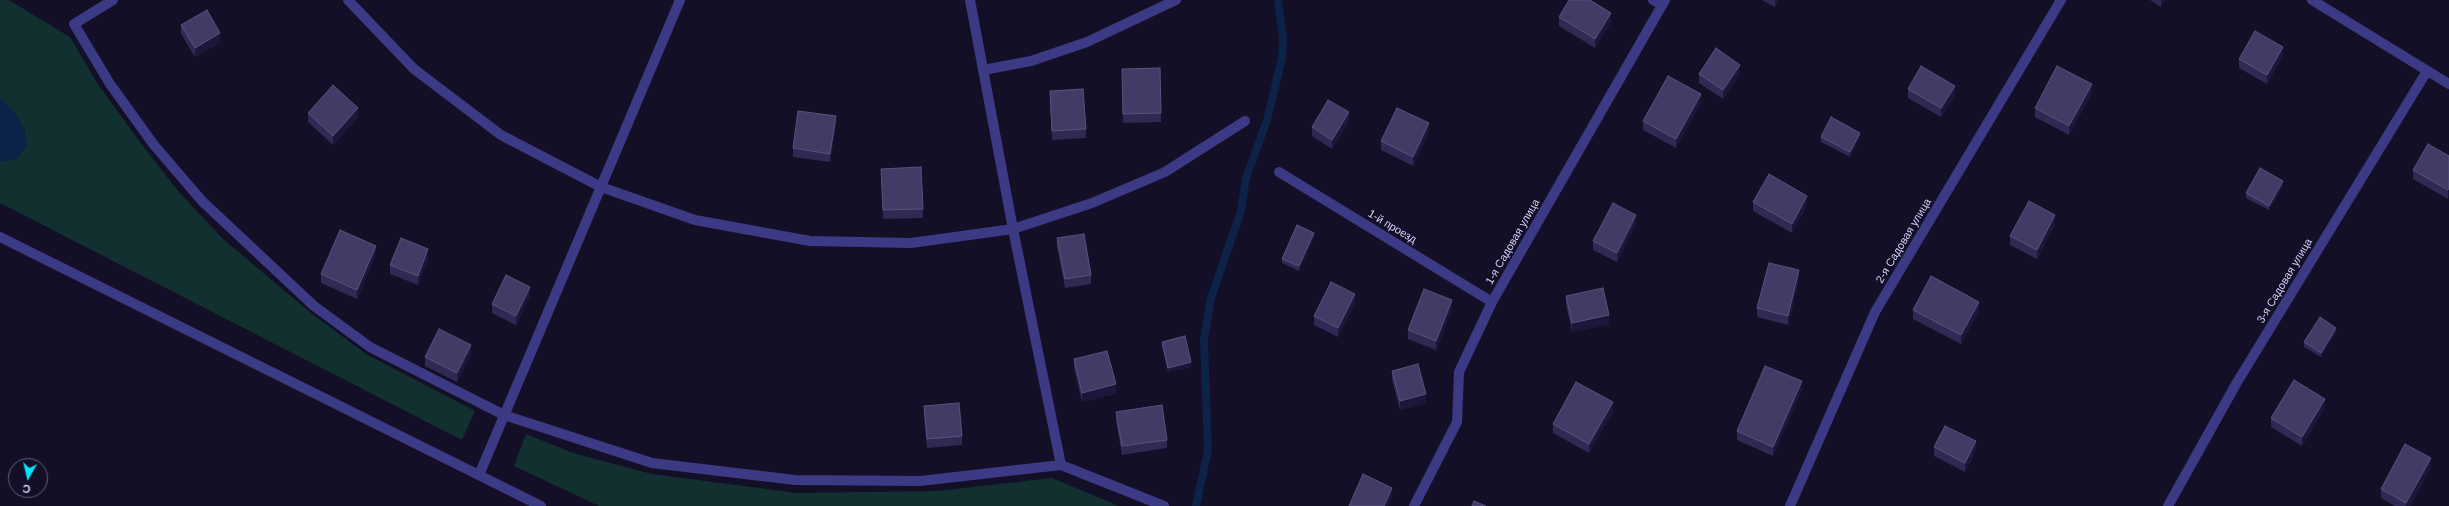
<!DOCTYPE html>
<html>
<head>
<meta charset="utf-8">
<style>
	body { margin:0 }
	#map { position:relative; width:2449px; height:506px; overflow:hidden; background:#130f26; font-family:Helvetica,sans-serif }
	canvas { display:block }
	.north { position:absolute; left:8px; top:458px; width:40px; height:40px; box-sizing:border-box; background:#130f26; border:1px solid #625e7d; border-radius:50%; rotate:188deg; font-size:11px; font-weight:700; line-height:16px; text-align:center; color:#d9d4ff }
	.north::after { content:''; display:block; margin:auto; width:14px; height:18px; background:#00e5ff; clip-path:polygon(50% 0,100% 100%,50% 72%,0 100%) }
</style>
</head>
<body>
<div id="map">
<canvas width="2449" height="506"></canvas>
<div class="north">С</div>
</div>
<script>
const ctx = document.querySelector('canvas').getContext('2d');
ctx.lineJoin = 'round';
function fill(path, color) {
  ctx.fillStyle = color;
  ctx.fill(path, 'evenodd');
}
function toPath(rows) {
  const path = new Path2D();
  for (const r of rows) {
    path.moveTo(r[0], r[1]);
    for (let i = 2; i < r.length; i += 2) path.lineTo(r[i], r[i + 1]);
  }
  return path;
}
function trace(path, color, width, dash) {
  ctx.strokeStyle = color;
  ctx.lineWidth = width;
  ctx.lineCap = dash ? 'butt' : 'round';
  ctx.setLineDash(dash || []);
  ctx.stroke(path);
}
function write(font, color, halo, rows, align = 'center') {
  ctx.font = font + ' Helvetica,sans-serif';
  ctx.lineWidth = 3;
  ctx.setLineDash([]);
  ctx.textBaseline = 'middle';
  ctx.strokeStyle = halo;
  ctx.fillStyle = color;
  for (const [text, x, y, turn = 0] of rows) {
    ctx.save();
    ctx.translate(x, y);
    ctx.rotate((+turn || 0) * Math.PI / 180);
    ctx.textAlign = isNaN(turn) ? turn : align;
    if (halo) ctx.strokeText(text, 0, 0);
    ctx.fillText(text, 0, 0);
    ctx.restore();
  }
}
fill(toPath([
	[0,0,9,0,70,37,97,83,140,142,178,191,223,239,311,313,366,354,475,411,462,440,0,203,0,162,17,158,26,146,24,129,14,112,0,98],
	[526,434,573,453,652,474,797,493,937,491,1052,478,1119,506,599,506,514,466]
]), '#12302f');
fill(toPath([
	[0,98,14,112,24,129,26,146,17,158,0,162]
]), '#0c2248');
trace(toPath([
	[1196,506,1208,450,1204,340,1211,298,1241,211,1246,178,1267,120,1282,58,1283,39,1278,0]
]), '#0c2248', 8);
trace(toPath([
	[113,0,74,24,110,84,154,145,202,201,314,306,370,347,504,415,652,463,795,480,920,481,1061,465,1164,506],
	[348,0,414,69,501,135,601,187,695,220,810,241,911,243,1013,229,1092,203,1165,172,1245,121],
	[970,0,1013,229,1061,465],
	[1653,0,1662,5],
	[2312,0,2449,84],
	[983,70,1031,61,1087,42,1176,0],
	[1279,172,1492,302],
	[0,237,541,506],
	[479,475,680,0],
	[1414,506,1457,422,1459,372,1492,302,1665,0],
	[1790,506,1875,312,2061,0],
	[2168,506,2236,384,2427,71]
]), '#3d3a85', 10);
fill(toPath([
	[1762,0,1778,0,1775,7],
	[2150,0,2165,0,2161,7],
	[1559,17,1611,22,1595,48,1559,26],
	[181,25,220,42,195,57,181,34],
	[2283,56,2267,84,2239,68,2239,59],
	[1160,68,1161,122,1123,123,1122,69],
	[1699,74,1740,74,1723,99,1699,83],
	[1908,89,1955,95,1941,117,1908,98],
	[1050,91,1086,129,1086,138,1052,140,1050,100],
	[2092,93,2069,135,2035,117,2035,108],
	[1701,103,1676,148,1643,130,1643,121],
	[308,113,358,117,333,145,308,122],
	[1349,121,1332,149,1312,136,1312,127],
	[836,125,830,162,793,157,793,148],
	[1429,132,1413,166,1381,150,1381,141],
	[1821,137,1860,137,1850,157,1821,142],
	[2449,156,2448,199,2413,179,2413,170],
	[881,169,923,209,923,218,883,219],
	[2283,186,2269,210,2246,198,2246,193],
	[1753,202,1807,205,1792,233,1753,211],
	[1636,224,1617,262,1593,250,1593,241],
	[2055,224,2037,259,2010,245,2010,236],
	[1314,237,1299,271,1282,263,1282,259],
	[1057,238,1091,275,1091,284,1065,288,1057,247],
	[376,255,357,299,321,283,321,274],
	[428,258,418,285,390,274,390,265],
	[1799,279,1788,325,1757,317,1757,308],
	[530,296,516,325,492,313,492,304],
	[1566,296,1609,324,1572,332,1566,305],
	[1355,303,1338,337,1314,325,1314,316],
	[1452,309,1436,350,1408,339,1408,330],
	[1913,310,1979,311,1961,344,1913,319],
	[2336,332,2321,357,2304,347,2304,342],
	[1162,342,1191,367,1168,372,1162,346],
	[471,354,457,382,425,366,425,357],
	[1074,359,1116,393,1082,402,1074,368],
	[1392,371,1426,403,1400,410,1392,380],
	[1802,390,1773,456,1737,440,1737,431],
	[924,406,962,436,962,445,927,448,924,415],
	[2325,408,2302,446,2271,427,2271,418],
	[1613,411,1589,453,1553,433,1553,424],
	[1116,412,1167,440,1167,448,1122,455,1116,421],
	[1934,447,1976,450,1965,472,1934,456],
	[2431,467,2410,506,2395,506,2381,498,2381,489]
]), '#312854');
fill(toPath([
	[1775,0,1778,0,1775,7],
	[2161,0,2165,0,2161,7],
	[1611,13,1611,22,1595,48,1595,39],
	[220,33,220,42,195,57,195,48],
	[2283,47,2283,56,2267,84,2267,75],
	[1740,65,1740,74,1723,99,1723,90],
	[2092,84,2092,93,2069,135,2069,126],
	[1955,86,1955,95,1941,117,1941,108],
	[1701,94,1701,103,1676,148,1676,139],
	[358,108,358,117,333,145,333,136],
	[1349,112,1349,121,1332,149,1332,140],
	[836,116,836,125,830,162,830,154],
	[1429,123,1429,132,1413,166,1413,157],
	[1860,133,1860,137,1850,157,1850,152],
	[2283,181,2283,186,2269,210,2269,206],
	[2449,188,2449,197,2448,199,2448,190],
	[1807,196,1807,205,1792,233,1792,224],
	[1636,215,1636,224,1617,262,1617,253],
	[2055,215,2055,224,2037,259,2037,250],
	[1314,233,1314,237,1299,271,1299,266],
	[376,246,376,255,357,299,357,290],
	[428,249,428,258,418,285,418,276],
	[1799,270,1799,279,1788,325,1788,316],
	[530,287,530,296,516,325,516,316],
	[1355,294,1355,303,1338,337,1338,328],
	[1452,300,1452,309,1436,350,1436,341],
	[1979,302,1979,311,1961,344,1961,335],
	[1609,315,1609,324,1572,332,1572,323],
	[2336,328,2336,332,2321,357,2321,353],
	[471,345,471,354,457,382,457,373],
	[1191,362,1191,367,1168,372,1168,368],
	[1802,381,1802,390,1773,456,1773,447],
	[1116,384,1116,393,1082,402,1082,393],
	[1426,394,1426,403,1400,410,1400,401],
	[2325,399,2325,408,2302,446,2302,437],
	[1613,402,1613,411,1589,453,1589,444],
	[1976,441,1976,450,1965,472,1965,463],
	[2431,458,2431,467,2410,506,2406,506,2406,503],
	[1392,488,1392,497,1388,506,1384,506]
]), '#1d163a');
const building = toPath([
	[1569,0,1590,0,1611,13,1595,39,1559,17,1569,0],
	[207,10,220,33,195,48,181,25,207,10],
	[2255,31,2283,47,2267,75,2239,59,2255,31],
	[1716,48,1740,65,1723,90,1699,74,1716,48],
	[1921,66,1955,86,1941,108,1908,89,1921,66],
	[2057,66,2092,84,2069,126,2035,108,2057,66],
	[1160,68,1161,113,1123,114,1122,69,1160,68],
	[1668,76,1701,94,1676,139,1643,121,1668,76],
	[333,85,358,108,333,136,308,113,333,85],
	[1083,89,1086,129,1052,131,1050,91,1083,89],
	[1328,100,1349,112,1332,140,1312,127,1328,100],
	[1397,108,1429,123,1413,157,1381,141,1397,108],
	[798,111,836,116,830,154,793,148,798,111],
	[1831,117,1860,133,1850,152,1821,137,1831,117],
	[2428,144,2449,156,2449,188,2448,190,2413,170,2428,144],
	[921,167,923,209,883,210,881,169,921,167],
	[2260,168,2283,181,2269,206,2246,193,2260,168],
	[1769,174,1807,196,1792,224,1753,202,1769,174],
	[2029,201,2055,215,2037,250,2010,236,2029,201],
	[1613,203,1636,215,1617,253,1593,241,1613,203],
	[1297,225,1314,233,1299,266,1282,259,1297,225],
	[340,230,376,246,357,290,321,274,340,230],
	[1084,234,1091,275,1065,279,1057,238,1084,234],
	[401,238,428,249,418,276,390,265,401,238],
	[1769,263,1799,270,1788,316,1757,308,1769,263],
	[506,275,530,287,516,316,492,304,506,275],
	[1931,276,1979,302,1961,335,1913,310,1931,276],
	[1331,282,1355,294,1338,328,1314,316,1331,282],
	[1603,288,1609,315,1572,323,1566,296,1603,288],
	[1424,289,1452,300,1436,341,1408,330,1424,289],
	[2320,317,2336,328,2321,353,2304,342,2320,317],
	[439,329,471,345,457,373,425,357,439,329],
	[1185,336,1191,362,1168,368,1162,342,1185,336],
	[1107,351,1116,384,1082,393,1074,359,1107,351],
	[1418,364,1426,394,1400,401,1392,371,1418,364],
	[1765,366,1802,381,1773,447,1737,431,1765,366],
	[2294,380,2325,399,2302,437,2271,418,2294,380],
	[1576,382,1613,402,1589,444,1553,424,1576,382],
	[959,403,962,436,927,439,924,406,959,403],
	[1162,405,1167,440,1122,446,1116,412,1162,405],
	[1945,426,1976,441,1965,463,1934,447,1945,426],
	[2405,444,2431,458,2406,503,2381,489,2405,444],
	[1363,474,1392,488,1384,506,1349,506,1363,474],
	[1474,501,1486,506,1472,506,1474,501]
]);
fill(building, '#433a66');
trace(building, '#5a527e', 1);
write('11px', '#d9d4ff', '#130f26', [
	["1-й проезд",1392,227,31],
	["2-я Садовая улица",1904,241,-59],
	["1-я Садовая улица",1513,242,-60],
	["3-я Садовая улица",2285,281,-59]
]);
</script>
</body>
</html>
